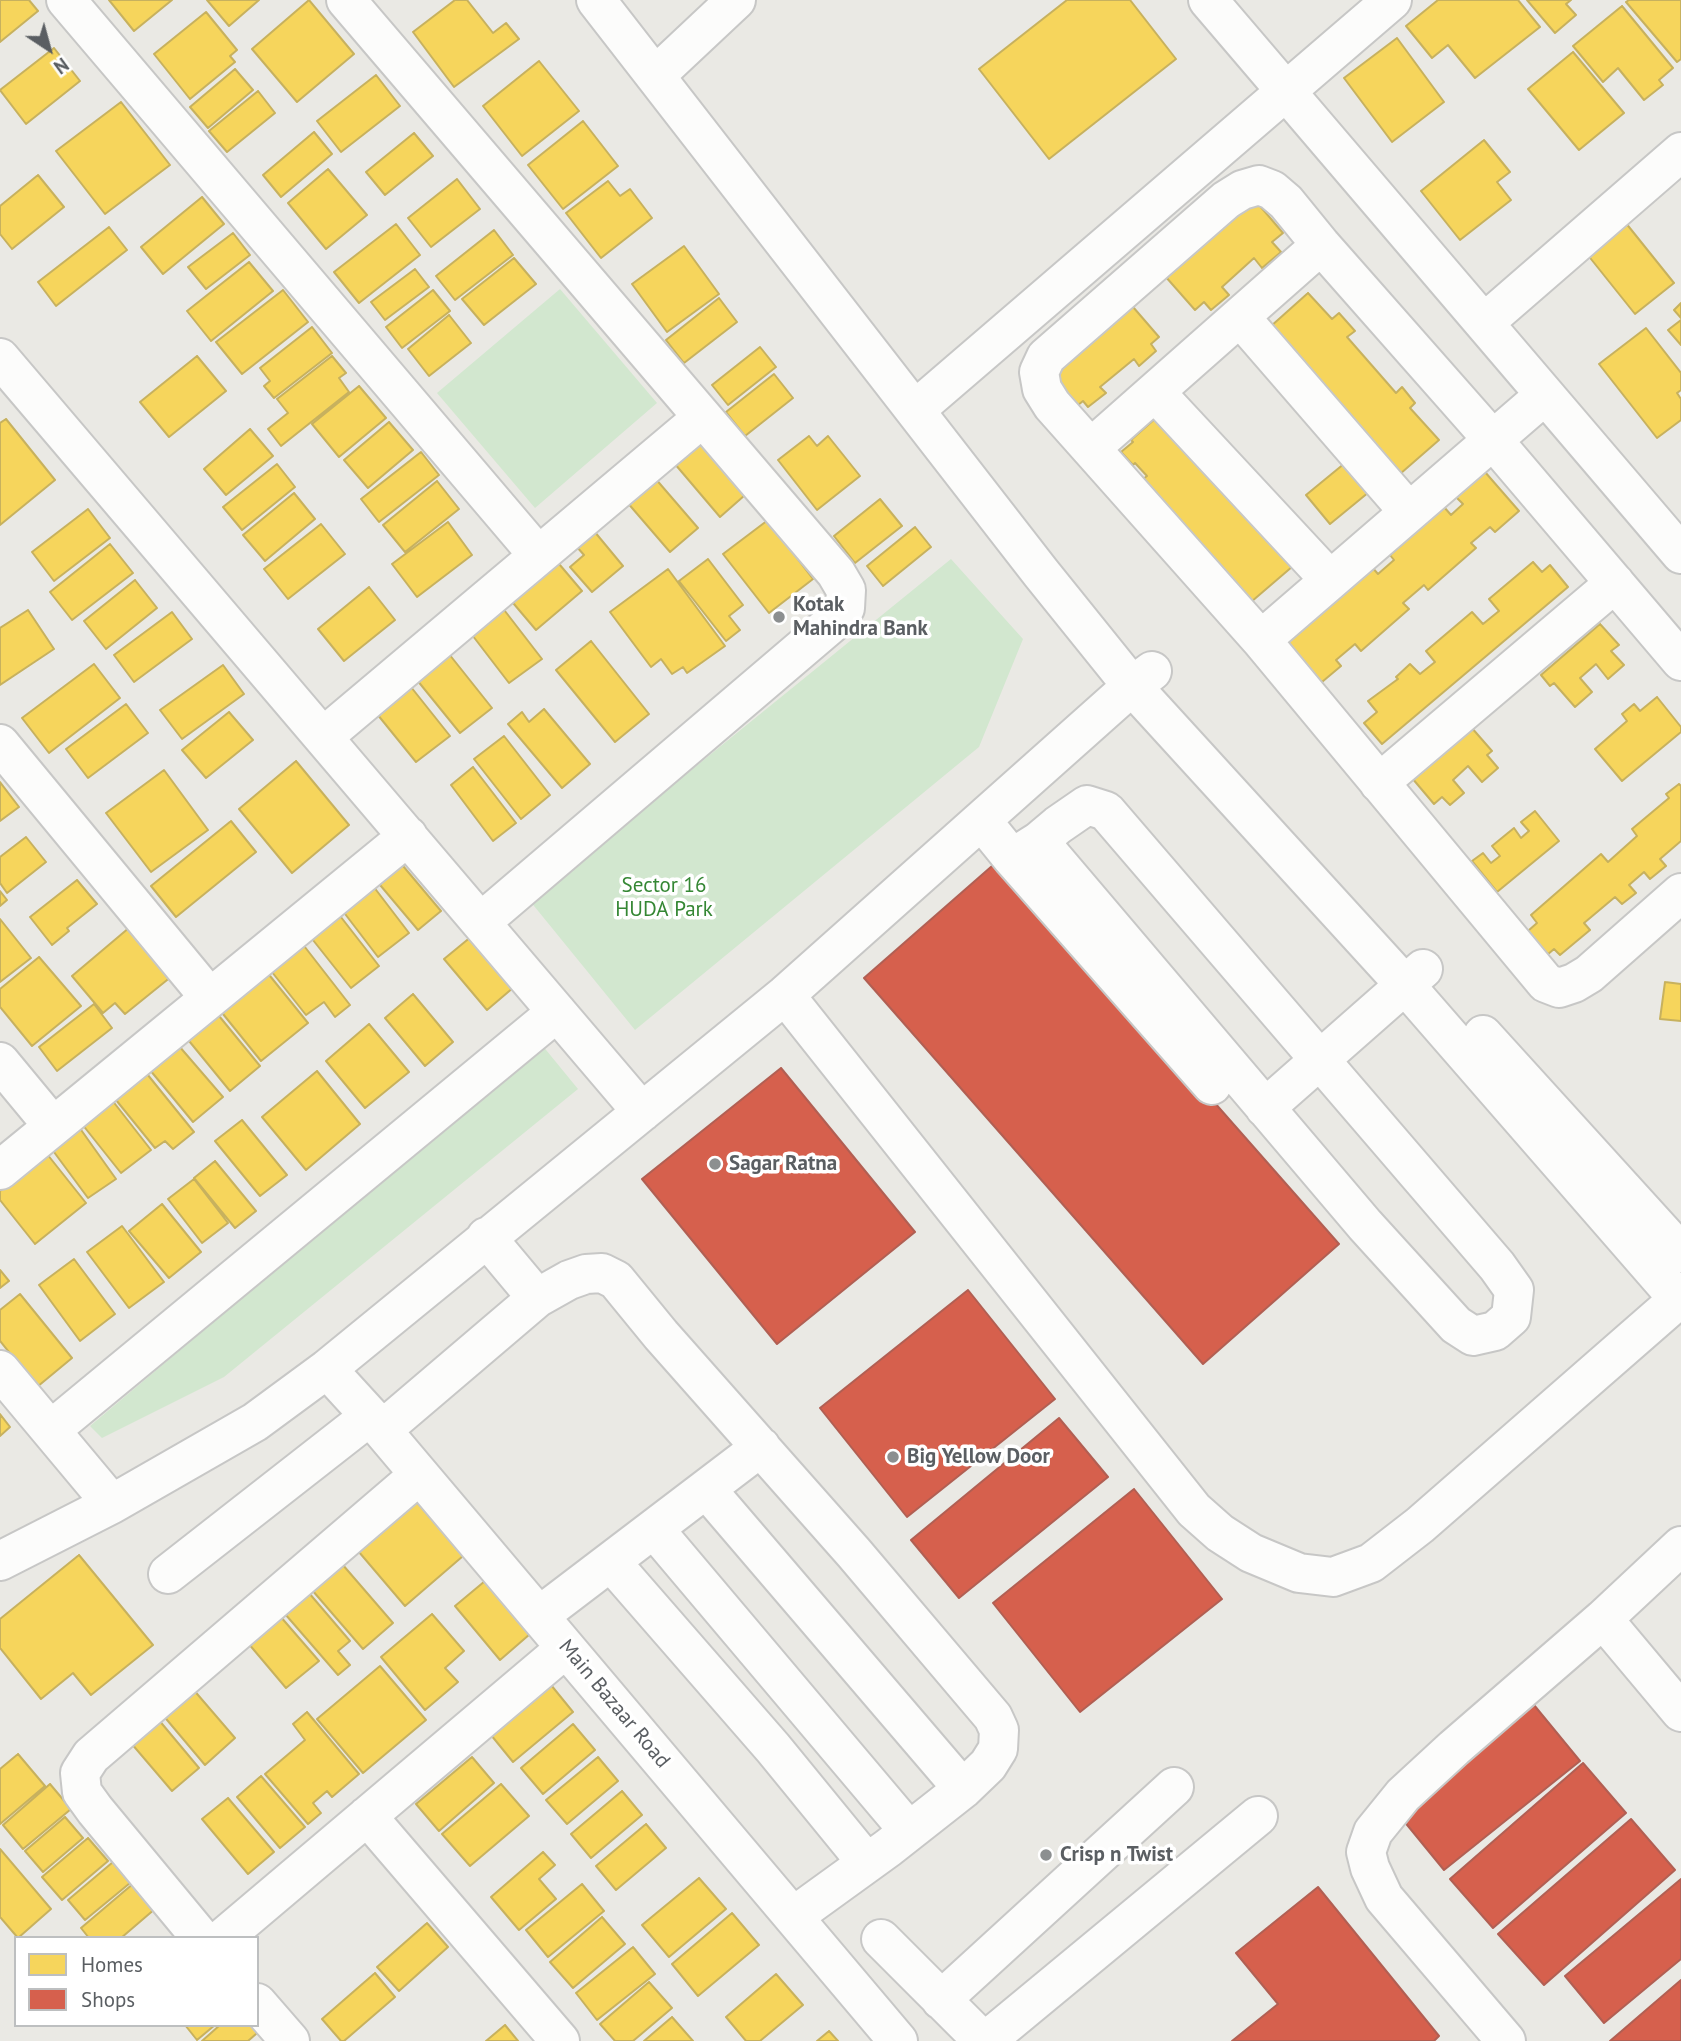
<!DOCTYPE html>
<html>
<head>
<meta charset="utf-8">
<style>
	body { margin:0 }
	#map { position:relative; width:1681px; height:2041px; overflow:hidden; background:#eae9e4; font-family:"PT Sans",sans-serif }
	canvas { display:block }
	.legend { position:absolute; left:14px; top:1936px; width:245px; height:91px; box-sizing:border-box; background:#fff; border:2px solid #bdbfc0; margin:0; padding:9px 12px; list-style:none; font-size:21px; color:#5a5e62 }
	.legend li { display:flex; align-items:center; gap:14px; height:35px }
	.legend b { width:35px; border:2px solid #bdbfc0 }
	.north { position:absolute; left:14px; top:14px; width:70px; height:70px; -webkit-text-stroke:5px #fff; paint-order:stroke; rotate:144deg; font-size:19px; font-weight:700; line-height:28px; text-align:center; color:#5a5e62 }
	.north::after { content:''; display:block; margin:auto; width:24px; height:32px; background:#5a5e62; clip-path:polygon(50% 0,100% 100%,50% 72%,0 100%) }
</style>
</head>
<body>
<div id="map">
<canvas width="1681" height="2041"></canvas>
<ul class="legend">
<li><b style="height:19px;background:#f6d55c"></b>Homes</li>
<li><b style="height:19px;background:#d6604d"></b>Shops</li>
</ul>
<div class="north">N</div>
</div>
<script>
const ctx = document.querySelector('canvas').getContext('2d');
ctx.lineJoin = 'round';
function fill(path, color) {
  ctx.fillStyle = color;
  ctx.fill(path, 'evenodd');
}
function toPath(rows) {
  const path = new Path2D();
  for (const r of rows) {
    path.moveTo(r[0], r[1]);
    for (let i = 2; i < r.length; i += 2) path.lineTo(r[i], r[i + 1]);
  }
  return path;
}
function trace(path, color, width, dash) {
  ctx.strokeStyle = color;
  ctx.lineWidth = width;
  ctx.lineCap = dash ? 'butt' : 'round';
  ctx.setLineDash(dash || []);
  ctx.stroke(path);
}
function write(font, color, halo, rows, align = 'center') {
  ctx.font = font + ' "PT Sans",sans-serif';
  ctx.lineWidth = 7;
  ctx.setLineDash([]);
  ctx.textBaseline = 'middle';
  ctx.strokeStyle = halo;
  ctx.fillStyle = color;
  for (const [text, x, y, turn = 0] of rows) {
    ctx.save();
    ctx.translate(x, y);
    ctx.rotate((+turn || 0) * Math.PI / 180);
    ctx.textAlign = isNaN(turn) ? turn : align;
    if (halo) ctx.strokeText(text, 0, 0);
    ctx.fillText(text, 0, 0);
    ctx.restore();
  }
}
fill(toPath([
	[560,289,657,403,535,508,437,393],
	[951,559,1023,639,979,747,635,1030,530,901],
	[542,1045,578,1089,224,1377,102,1438,90,1426]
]), '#d2e7cf');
const homes = toPath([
	[0,0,29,0,38,11,0,42,0,0],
	[109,0,172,0,134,31,109,0],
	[207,0,259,0,229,26,207,0],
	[309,0,354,54,297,102,252,49,309,0],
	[455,0,467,0,493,33,506,23,519,39,454,87,413,32,455,0],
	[1067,0,1130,0,1176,59,1049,159,979,69,1067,0],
	[1438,0,1518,0,1540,27,1475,78,1448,45,1432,58,1406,26,1438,0],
	[1527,0,1571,0,1566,4,1576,15,1555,33,1527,0],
	[1629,0,1681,0,1681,59,1677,62,1626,2,1629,0],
	[1622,6,1673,68,1659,80,1663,85,1644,100,1618,68,1603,82,1573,46,1622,6],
	[206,12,237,50,230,56,235,62,190,99,154,54,206,12],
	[1397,38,1444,102,1392,142,1344,78,1397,38],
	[54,48,80,81,26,124,0,90,54,48],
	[1573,52,1624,113,1579,150,1528,89,1573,52],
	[539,61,579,111,522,156,483,106,539,61],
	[235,69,253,90,208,128,190,107,235,69],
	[376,75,400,106,341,152,317,121,376,75],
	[258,91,275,113,227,152,209,131,258,91],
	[121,102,170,165,105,214,56,151,121,102],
	[583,121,618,166,563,209,528,165,583,121],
	[314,132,332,154,281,197,263,175,314,132],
	[414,133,433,156,385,195,366,172,414,133],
	[1484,140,1510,172,1497,182,1511,200,1460,240,1421,191,1484,140],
	[328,169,367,215,326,249,288,203,328,169],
	[38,175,64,207,12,249,0,234,0,206,38,175],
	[457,179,480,209,431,247,408,218,457,179],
	[608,181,620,196,630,189,652,218,601,258,566,213,608,181],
	[202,197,224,224,163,274,141,247,202,197],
	[1254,199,1283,233,1272,242,1281,252,1262,268,1254,258,1222,287,1229,295,1211,310,1204,302,1195,310,1165,276,1254,199],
	[1621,217,1674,283,1635,314,1583,249,1621,217],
	[396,224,420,255,359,303,334,272,396,224],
	[109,227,127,250,56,306,38,282,109,227],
	[494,230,513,255,455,300,436,276,494,230],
	[233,233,250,255,206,289,188,267,233,233],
	[684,246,719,294,667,332,632,284,684,246],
	[514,258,536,284,484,325,462,299,514,258],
	[249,262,273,291,211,341,187,311,249,262],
	[415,269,429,287,385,320,371,302,415,269],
	[283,290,308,322,242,374,216,342,283,290],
	[433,290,450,311,402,348,386,327,433,290],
	[1308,293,1332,319,1339,313,1355,331,1347,337,1396,393,1402,387,1415,403,1410,408,1439,440,1400,474,1270,327,1308,293],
	[719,298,737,322,684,363,666,340,719,298],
	[1127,300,1159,337,1151,344,1156,351,1139,366,1134,359,1100,387,1106,393,1088,407,1083,401,1072,410,1040,373,1127,300],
	[1681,303,1681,318,1674,310,1681,303],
	[449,315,471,343,429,376,408,349,449,315],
	[1681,320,1681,345,1668,330,1681,320],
	[312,327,332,353,274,398,264,386,270,381,260,368,312,327],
	[1646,328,1681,373,1681,390,1677,393,1681,399,1681,420,1657,438,1599,364,1646,328],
	[760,347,776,367,728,405,712,385,760,347],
	[197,356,226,391,169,437,140,402,197,356],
	[332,356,346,373,339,378,349,392,281,446,268,429,288,413,277,399,332,356],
	[774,374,793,398,745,436,726,412,774,374],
	[359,386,386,418,339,457,312,424,359,386],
	[1157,417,1293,566,1251,602,1163,501,1157,506,1138,483,1147,476,1135,463,1133,465,1121,452,1133,442,1131,440,1157,417],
	[6,419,55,480,0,525,0,423,6,419],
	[389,422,413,450,368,488,344,460,389,422],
	[250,429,273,456,226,495,204,469,250,429],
	[694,435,745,495,720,517,669,457,694,435],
	[809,436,817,446,828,436,860,476,817,510,778,460,809,436],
	[421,452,439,475,379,522,361,499,421,452],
	[1345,463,1369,492,1330,524,1306,495,1345,463],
	[277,464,295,487,242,530,223,507,277,464],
	[648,470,698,528,670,552,620,494,648,470],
	[1485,472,1519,511,1495,532,1490,527,1471,543,1476,548,1428,590,1424,585,1403,603,1409,609,1361,651,1355,644,1336,660,1341,666,1316,687,1280,645,1371,566,1378,574,1394,560,1390,555,1444,507,1451,515,1463,504,1456,497,1485,472],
	[437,481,459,509,405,552,383,525,437,481],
	[294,493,315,519,265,561,243,535,294,493],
	[880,499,902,526,855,563,834,536,880,499],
	[88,509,110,538,54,581,32,552,88,509],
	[768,520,813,579,769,613,723,554,768,520],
	[448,522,472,555,417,597,392,564,448,522],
	[321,524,345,554,288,599,264,569,321,524],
	[915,527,931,547,883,586,867,566,915,527],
	[594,531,623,566,592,592,570,567,584,555,577,547,594,531],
	[110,544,133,573,72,620,50,592,110,544],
	[554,558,582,591,536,630,508,597,554,558],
	[708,559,743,605,729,616,740,630,726,641,679,581,708,559],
	[1533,562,1542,572,1550,565,1568,587,1382,744,1364,723,1377,712,1368,701,1398,679,1396,677,1410,664,1420,674,1435,662,1426,651,1472,612,1483,624,1499,611,1489,599,1533,562],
	[668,569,725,646,687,673,683,667,672,674,661,659,651,667,610,612,668,569],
	[135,580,157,608,106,649,84,621,135,580],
	[369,587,395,620,344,661,318,629,369,587],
	[498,602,542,659,509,683,466,627,498,602],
	[28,610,54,649,0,685,0,628,28,610],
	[172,612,192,639,134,682,114,655,172,612],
	[1600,624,1619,645,1611,651,1624,665,1608,679,1596,664,1580,678,1592,692,1575,707,1554,683,1550,686,1541,675,1600,624],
	[591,641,649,714,615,742,556,670,591,641],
	[449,654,492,708,460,733,417,680,449,654],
	[94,664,120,698,49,753,22,718,94,664],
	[223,665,244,694,182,739,160,710,223,665],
	[407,682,450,736,416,762,373,709,407,682],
	[1657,697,1681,727,1681,732,1622,781,1595,749,1627,721,1622,714,1634,704,1640,711,1657,697],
	[126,704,148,733,88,778,66,749,126,704],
	[544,709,590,764,562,788,508,724,522,712,529,722,544,709],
	[229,712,253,740,206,778,182,750,229,712],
	[1471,727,1492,751,1487,755,1498,768,1482,782,1468,766,1453,780,1464,793,1450,805,1442,797,1434,804,1412,778,1471,727],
	[504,736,550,795,521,819,474,759,504,736],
	[296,761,349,825,292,873,239,809,296,761],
	[473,767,516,823,493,841,451,785,473,767],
	[164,770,208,830,151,872,106,813,164,770],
	[0,782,19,807,0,821,0,782],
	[1679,784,1681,786,1681,841,1660,859,1666,866,1650,879,1644,872,1629,885,1636,893,1622,904,1615,897,1584,923,1590,930,1560,955,1554,949,1540,961,1520,938,1537,923,1531,915,1601,854,1608,862,1637,836,1632,829,1669,798,1666,794,1679,784],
	[1535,811,1559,841,1497,892,1472,861,1483,853,1491,863,1500,856,1492,846,1514,828,1521,838,1529,831,1521,822,1535,811],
	[231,821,256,852,176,917,151,886,231,821],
	[26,837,46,862,7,893,0,883,0,857,26,837],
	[398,860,441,911,418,930,375,879,398,860],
	[77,880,97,904,67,928,69,931,52,945,30,917,77,880],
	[370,882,409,933,378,957,339,906,370,882],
	[0,891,7,900,0,906,0,891],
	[337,912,379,966,351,988,309,935,337,912],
	[0,919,31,958,0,982,0,919],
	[130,927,172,976,125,1014,115,1003,103,1013,72,976,130,927],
	[472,936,514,987,487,1010,444,959,472,936],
	[301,942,350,1005,335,1017,324,1002,306,1015,268,967,301,942],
	[39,957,81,1006,32,1046,0,1007,0,989,39,957],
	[266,971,308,1023,261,1061,219,1009,266,971],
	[1665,982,1681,984,1681,1021,1660,1019,1665,982],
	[413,994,453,1042,425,1066,385,1018,413,994],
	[94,1004,112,1028,57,1071,39,1047,94,1004],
	[215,1011,260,1066,230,1091,185,1036,215,1011],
	[369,1024,409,1072,365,1108,326,1061,369,1024],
	[179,1046,223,1097,193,1122,150,1070,179,1046],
	[143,1069,194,1132,173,1149,165,1141,155,1148,112,1095,143,1069],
	[317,1071,360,1124,306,1170,262,1117,317,1071],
	[108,1095,151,1150,121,1173,78,1119,108,1095],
	[242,1120,287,1175,260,1196,215,1141,242,1120],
	[79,1127,116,1179,88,1198,51,1148,79,1127],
	[47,1154,86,1203,35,1244,0,1200,0,1191,47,1154],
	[215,1161,256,1211,235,1228,194,1178,215,1161],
	[194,1179,228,1223,202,1243,168,1199,194,1179],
	[162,1204,201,1252,169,1278,129,1231,162,1204],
	[122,1226,164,1282,129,1308,87,1252,122,1226],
	[74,1259,115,1314,80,1341,39,1285,74,1259],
	[0,1270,9,1281,0,1288,0,1270],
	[20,1294,72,1358,37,1387,0,1341,0,1310,20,1294],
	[0,1414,10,1427,0,1436,0,1414],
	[411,1495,463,1556,405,1606,353,1545,411,1495],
	[79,1555,153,1645,91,1695,73,1673,41,1699,0,1648,0,1619,79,1555],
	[336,1557,393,1623,363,1649,306,1583,336,1557],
	[485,1581,530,1634,500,1660,455,1606,485,1581],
	[303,1586,350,1641,338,1651,350,1665,338,1675,279,1607,303,1586],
	[432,1614,464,1651,445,1668,458,1682,425,1710,381,1657,432,1614],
	[280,1616,319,1661,286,1688,248,1643,280,1616],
	[380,1666,426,1720,363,1773,317,1719,380,1666],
	[551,1685,573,1712,513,1762,491,1735,551,1685],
	[192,1688,235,1738,205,1765,162,1714,192,1688],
	[307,1712,359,1774,332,1797,327,1791,313,1803,321,1813,308,1824,265,1774,305,1740,293,1724,307,1712],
	[158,1719,199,1768,172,1791,131,1743,158,1719],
	[573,1724,595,1750,543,1794,521,1768,573,1724],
	[18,1754,45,1786,0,1824,0,1769,18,1754],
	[472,1757,494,1783,439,1831,416,1804,472,1757],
	[598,1757,618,1781,567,1824,546,1800,598,1757],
	[261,1776,305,1827,280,1848,237,1797,261,1776],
	[50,1784,71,1809,23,1849,3,1825,50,1784],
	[501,1784,529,1816,470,1866,442,1834,501,1784],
	[622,1791,642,1815,591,1858,571,1834,622,1791],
	[228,1798,274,1852,248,1874,202,1819,228,1798],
	[65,1817,83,1838,43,1872,25,1851,65,1817],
	[646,1824,666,1848,616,1890,596,1866,646,1824],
	[88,1838,108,1861,62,1900,42,1877,88,1838],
	[0,1849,51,1909,18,1938,0,1917,0,1849],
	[543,1852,555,1865,539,1879,556,1899,519,1930,491,1897,543,1852],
	[113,1862,130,1883,85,1920,68,1900,113,1862],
	[699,1878,726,1909,669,1957,642,1925,699,1878],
	[134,1883,156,1908,121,1938,89,1938,81,1928,134,1883],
	[582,1884,604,1911,548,1957,526,1930,582,1884],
	[732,1913,759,1945,698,1996,672,1964,732,1913],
	[602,1917,625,1944,573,1988,550,1962,602,1917],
	[427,1923,448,1947,399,1991,377,1967,427,1923],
	[633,1947,655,1974,597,2020,576,1993,633,1947],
	[375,1973,395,1997,344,2041,341,2041,322,2019,375,1973],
	[776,1974,803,2005,760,2041,746,2041,726,2017,776,1974],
	[649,1982,672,2008,633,2041,615,2041,600,2024,649,1982],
	[672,2017,693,2041,644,2041,672,2017],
	[185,2025,215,2025,197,2040,185,2025],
	[220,2025,257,2025,264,2027,248,2041,202,2041,220,2025],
	[505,2025,518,2041,486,2041,505,2025],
	[829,2031,838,2041,817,2041,829,2031]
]);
fill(homes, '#f6d55c');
trace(homes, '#c7b15e', 2);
const shops = toPath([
	[1000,859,1339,1244,1203,1364,864,978,1000,859],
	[781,1068,915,1232,777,1344,642,1179,781,1068],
	[968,1290,1055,1399,907,1517,820,1408,968,1290],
	[1059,1418,1108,1477,959,1598,911,1540,1059,1418],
	[1134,1489,1222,1599,1080,1712,993,1603,1134,1489],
	[1534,1705,1580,1761,1444,1870,1399,1815,1534,1705],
	[1583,1763,1626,1813,1493,1928,1450,1879,1583,1763],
	[1631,1819,1675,1870,1544,1985,1498,1934,1631,1819],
	[1681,1879,1681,1959,1604,2023,1565,1976,1681,1879],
	[1318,1887,1439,2036,1434,2041,1232,2041,1278,2004,1236,1953,1318,1887],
	[1681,1980,1681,2041,1610,2041,1681,1980]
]);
fill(shops, '#d6604d');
trace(shops, '#b15f53', 2);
const minor = toPath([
	[66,0,538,555],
	[346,0,836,573,846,590,845,608,832,623,481,922],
	[596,0,1041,573,1132,686,1405,985,1681,1302],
	[1208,0,1681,554],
	[655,76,736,0],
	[1240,317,1409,512],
	[1484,323,1681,152],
	[0,358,642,1112],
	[1155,392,1330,580],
	[915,410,1392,0],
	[1091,448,1321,245],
	[1261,640,1545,395],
	[1681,661,1493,440,1321,245,1286,202,1272,190,1259,185,1242,190,1226,200,1046,357,1039,372,1042,389,1052,405,1261,640,1546,983,1559,988,1574,983,1589,974,1681,893],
	[323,737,702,418],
	[0,744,210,998],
	[1379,783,1615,583],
	[982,821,1012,858,1039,841,1365,1225,1456,1325,1473,1336,1495,1331,1511,1317,1514,1290,1497,1266,1106,811,1087,805,1058,825,1039,841],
	[1012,858,1212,1085],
	[785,995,1194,1510,1220,1533,1251,1553,1299,1573,1333,1577,1371,1563,1420,1525,1681,1297],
	[1483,1035,1681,1253],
	[0,1062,53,1126],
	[1265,1108,1423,969],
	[0,1170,408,836],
	[486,1237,537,1298],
	[327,1369,370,1416,898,2041],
	[0,1370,112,1504],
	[52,1429,557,1012],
	[382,1430,537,1298,569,1280,586,1274,602,1273,616,1280,661,1335,854,1553,993,1717,999,1730,998,1749,988,1765,963,1789,888,1848,794,1916],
	[707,1490,963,1789],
	[654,1529,909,1831],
	[0,1561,112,1504,255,1422,327,1369,785,995,1132,686,1152,671],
	[611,1562,773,1748,867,1863],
	[168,1574,370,1416],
	[539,1616,761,1447],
	[1603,1619,1681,1712],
	[367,1816,560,2041],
	[201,1938,95,1810,82,1792,80,1773,91,1756,419,1475],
	[223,1938,566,1648],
	[881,1939,983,2041],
	[941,2000,1174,1787],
	[257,2003,290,2041],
	[986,2041,1258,1816],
	[1506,2041,1384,1898,1370,1868,1366,1852,1373,1832,1403,1795,1454,1748,1603,1619,1681,1546]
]);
trace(minor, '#c7c7c6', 42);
trace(minor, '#fcfcfb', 38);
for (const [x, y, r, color] of [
	[779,617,7,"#8c8f90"],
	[715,1164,7,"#8c8f90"],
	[893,1457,7,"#8c8f90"],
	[1046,1855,7,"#8c8f90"]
]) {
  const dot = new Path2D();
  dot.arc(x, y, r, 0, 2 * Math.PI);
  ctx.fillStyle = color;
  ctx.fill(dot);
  trace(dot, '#fff', 2.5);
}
write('bold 21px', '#5a5e62', '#fff', [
	["Kotak",793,605],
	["Mahindra Bank",793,629],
	["Sagar Ratna",729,1164],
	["Big Yellow Door",907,1457],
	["Crisp n Twist",1060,1855]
], 'left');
write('21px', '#358734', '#fff', [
	["Sector 16",664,886],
	["HUDA Park",664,910]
]);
write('21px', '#5a5e62', '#fff', [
	["Main Bazaar Road",614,1704,50]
]);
</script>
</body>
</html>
